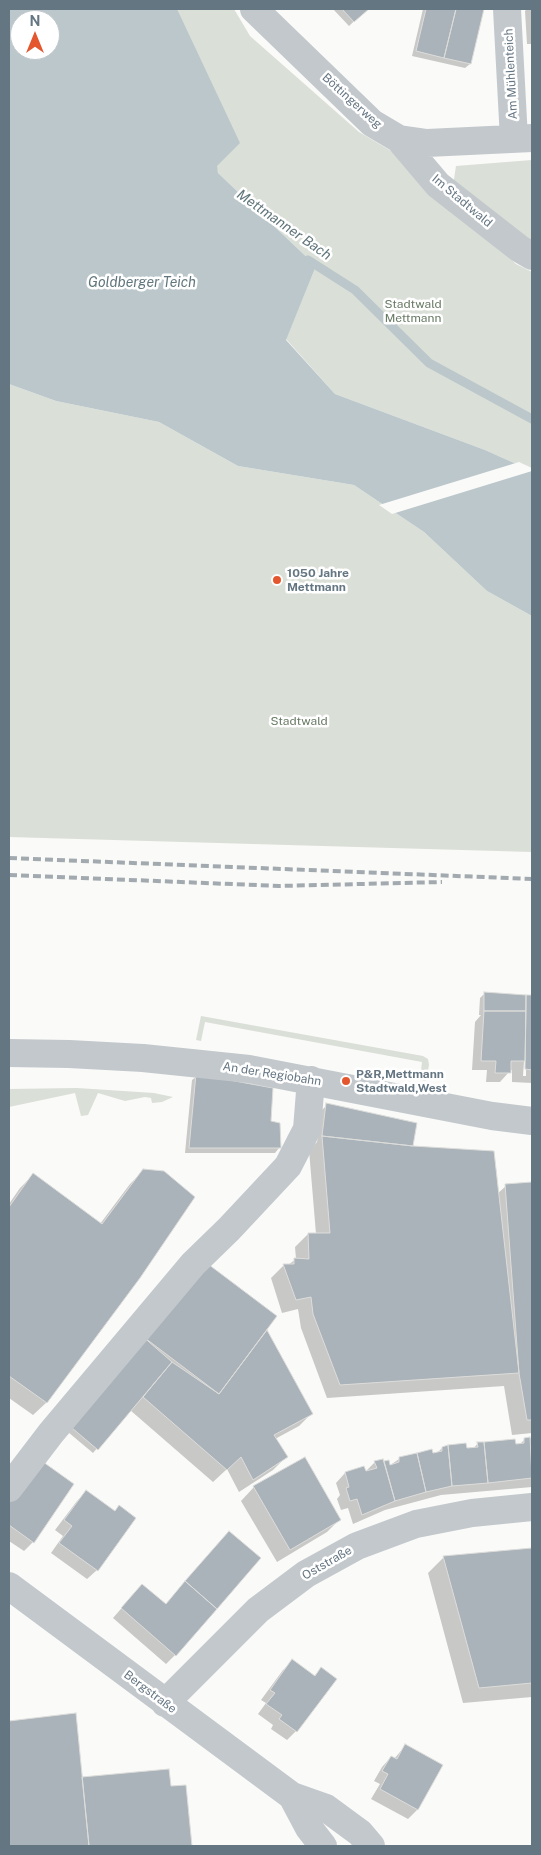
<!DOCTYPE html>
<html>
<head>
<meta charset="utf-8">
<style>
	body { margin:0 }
	#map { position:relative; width:541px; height:1855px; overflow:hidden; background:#fafaf8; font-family:"Public Sans",sans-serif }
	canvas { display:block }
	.frame { position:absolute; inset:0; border:10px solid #657683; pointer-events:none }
	.north { position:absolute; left:10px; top:10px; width:50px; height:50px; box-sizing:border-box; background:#fff; border:1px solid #c1c8cd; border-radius:50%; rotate:0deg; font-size:14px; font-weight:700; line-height:20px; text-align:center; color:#657683 }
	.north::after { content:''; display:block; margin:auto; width:18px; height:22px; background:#e4572e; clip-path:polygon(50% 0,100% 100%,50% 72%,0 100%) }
</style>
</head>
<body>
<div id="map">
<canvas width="541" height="1855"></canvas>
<div class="frame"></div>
<div class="north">N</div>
</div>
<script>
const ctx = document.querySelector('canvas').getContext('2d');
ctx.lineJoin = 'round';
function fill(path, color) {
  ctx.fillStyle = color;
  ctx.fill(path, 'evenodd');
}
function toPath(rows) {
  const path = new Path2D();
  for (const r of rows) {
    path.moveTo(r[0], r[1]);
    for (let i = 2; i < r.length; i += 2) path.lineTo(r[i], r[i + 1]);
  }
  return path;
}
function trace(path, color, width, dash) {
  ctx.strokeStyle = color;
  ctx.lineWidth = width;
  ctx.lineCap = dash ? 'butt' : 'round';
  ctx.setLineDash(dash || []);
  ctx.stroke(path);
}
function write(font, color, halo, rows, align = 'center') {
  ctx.font = font + ' "Public Sans",sans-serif';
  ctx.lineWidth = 5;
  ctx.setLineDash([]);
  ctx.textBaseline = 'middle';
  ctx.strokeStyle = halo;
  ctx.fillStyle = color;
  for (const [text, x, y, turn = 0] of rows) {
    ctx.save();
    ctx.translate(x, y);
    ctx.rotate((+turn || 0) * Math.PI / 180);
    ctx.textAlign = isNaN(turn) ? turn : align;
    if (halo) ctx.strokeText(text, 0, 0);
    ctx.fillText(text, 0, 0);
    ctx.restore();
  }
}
fill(toPath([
	[177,9,234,9,250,36,359,132,398,155,516,264,532,272,532,471,485,450,335,394,286,339,316,266,218,173],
	[532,160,532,249,453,186,456,166],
	[9,384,56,401,159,422,238,466,354,485,424,532,487,591,532,616,532,852,9,837],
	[201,1016,423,1056,428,1059,429,1065,426,1081,420,1080,422,1062,205,1022,201,1041,196,1040],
	[77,1088,154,1093,173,1097,162,1102,152,1103,151,1098,145,1097,125,1101,98,1093,88,1115,81,1116,75,1093,9,1107,9,1089]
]), '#dadfd7');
fill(toPath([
	[9,9,177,9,240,143,217,166,218,173,316,266,286,340,335,394,485,450,532,471,532,616,487,591,424,532,354,485,238,466,159,422,56,401,9,384],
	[20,20,50,20,50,50,20,50]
]), '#bbc7cb');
fill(toPath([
	[519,462,532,468,532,471,392,514,379,505]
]), '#fafaf8');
fill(toPath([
	[333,9,367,9,349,26],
	[423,9,483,9,470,64,465,68,412,56],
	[527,9,532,9,532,44,527,44,525,11],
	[485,993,532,996,532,1083,512,1082,512,1070,509,1070,509,1072,500,1082,486,1082,487,1070,472,1070,475,1022,481,1015,479,1015,480,998],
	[526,1058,526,1076,523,1076,524,1061],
	[197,1076,270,1122,279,1148,275,1153,185,1153,192,1080],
	[327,1105,412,1147,497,1194,506,1186,532,1183,532,1433,512,1435,504,1386,327,1398,301,1328,298,1309,282,1313,271,1278,284,1265,288,1265,296,1259,295,1247,308,1234,316,1234,309,1150,317,1142,322,1110],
	[144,1170,47,1402,33,1415,9,1398,9,1204,20,1188,33,1175,100,1224,130,1184],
	[195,1264,265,1330,312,1413,299,1426,275,1439,286,1457,273,1470,239,1492,227,1469,213,1482,130,1410,93,1453,62,1427],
	[532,1438,532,1487,441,1495,385,1510,353,1524,348,1508,341,1510,337,1499,340,1495,336,1483,345,1473,365,1472,375,1462,388,1461,389,1466,399,1459,436,1454,442,1448,473,1449,478,1443,519,1445,525,1439],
	[254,1487,340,1519,327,1532,277,1562,241,1501],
	[86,1492,114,1512,119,1507,97,1570,87,1579,51,1553,63,1536,55,1530,77,1501],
	[9,1500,33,1542,24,1551,9,1541],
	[220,1542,175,1655,166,1664,113,1618,133,1595,165,1605],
	[532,1549,532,1697,463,1703,428,1573,443,1558],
	[293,1661,314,1676,321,1669,296,1731,287,1740,271,1729,273,1725,258,1714,266,1703,261,1700,283,1670],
	[75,1715,81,1780,170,1787,185,1786,191,1846,9,1846,9,1722],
	[405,1746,417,1810,408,1819,371,1799,380,1784,374,1781,382,1767,391,1757,394,1759]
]), '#0003');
trace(toPath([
	[308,260,355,290,429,363,532,419]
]), '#bbc7cb', 9);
const building = toPath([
	[342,9,369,9,354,22,342,9],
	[426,9,456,9,444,58,416,51,426,9],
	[456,9,484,9,471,64,444,58,456,9],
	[484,992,526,995,526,1011,484,1011,484,992],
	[526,995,532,995,532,1070,525,1069,526,995],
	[484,1011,526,1011,525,1061,511,1061,511,1073,495,1073,496,1061,481,1061,484,1011],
	[196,1074,273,1088,271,1121,280,1123,281,1148,189,1148,196,1074],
	[326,1103,417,1123,413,1146,322,1136,326,1103],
	[322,1136,413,1146,494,1151,519,1373,340,1385,313,1314,311,1297,296,1300,283,1264,294,1264,294,1258,309,1259,308,1233,330,1233,322,1136],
	[143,1169,164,1171,195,1197,140,1278,47,1403,9,1376,9,1207,33,1173,102,1224,143,1169],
	[532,1182,532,1420,527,1420,519,1373,505,1184,532,1182],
	[200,1258,277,1316,219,1394,141,1335,200,1258],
	[267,1330,313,1414,274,1435,288,1457,253,1480,241,1457,227,1470,143,1397,172,1362,219,1394,267,1330],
	[141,1335,172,1362,98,1450,65,1422,141,1335],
	[530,1437,532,1478,488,1483,484,1442,515,1439,516,1444,524,1443,524,1438,530,1437],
	[477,1442,484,1442,488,1483,452,1486,448,1445,466,1443,467,1448,478,1447,477,1442],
	[448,1445,452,1486,426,1492,417,1453,432,1449,433,1453,442,1451,442,1447,448,1445],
	[417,1453,426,1492,395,1501,384,1461,389,1460,390,1465,399,1462,399,1457,417,1453],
	[305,1457,341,1520,290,1550,253,1486,305,1457],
	[39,1459,74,1484,34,1543,9,1525,9,1502,39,1459],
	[383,1459,395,1501,362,1515,357,1499,350,1501,346,1488,349,1487,345,1472,364,1466,366,1471,377,1468,374,1461,383,1459],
	[86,1490,115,1511,119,1505,136,1518,98,1571,59,1543,72,1526,64,1520,86,1490],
	[229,1531,261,1558,217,1609,185,1581,229,1531],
	[532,1548,532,1683,479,1688,443,1556,532,1548],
	[185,1581,217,1609,176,1656,121,1608,142,1584,166,1604,185,1581],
	[292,1659,315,1676,321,1667,337,1679,297,1732,279,1719,282,1715,266,1704,275,1693,270,1690,292,1659],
	[76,1713,89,1846,9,1846,9,1721,76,1713],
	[405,1744,443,1765,418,1810,380,1789,388,1774,382,1771,391,1756,397,1759,405,1744],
	[169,1769,171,1786,186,1785,192,1846,89,1846,82,1777,169,1769]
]);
fill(building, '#aab3b9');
trace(building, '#dcdcda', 1);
trace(toPath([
	[254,9,372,123,399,139,427,143,532,138],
	[507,9,514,139],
	[399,139,438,185,520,249,532,256],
	[9,1053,69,1054,143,1058,249,1069,492,1116,532,1121],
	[9,1488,51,1433,193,1264,229,1229,288,1166,307,1129,311,1080],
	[9,1586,292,1796,326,1808,360,1833,371,1846],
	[165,1703,258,1610,306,1574,357,1546,416,1524,472,1513,532,1507],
	[292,1796,309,1828,323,1846]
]), '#c3c8cc', 28);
trace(toPath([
	[9,858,532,879],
	[9,875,279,886,442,882]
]), '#a2aab0', 4, [8, 4]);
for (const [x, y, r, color] of [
	[277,580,5,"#e4572e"],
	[346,1081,5,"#e4572e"]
]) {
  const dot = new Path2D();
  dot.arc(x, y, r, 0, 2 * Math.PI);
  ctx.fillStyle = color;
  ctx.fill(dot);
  trace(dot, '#fff', 2);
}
write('12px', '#657683', '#fff', [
	["Am Mühlenteich",511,74,-93],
	["Böttingerweg",352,101,42],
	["Im Stadtwald",462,201,40],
	["An der Regiobahn",272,1074,9],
	["Oststraße",327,1563,-30],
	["Bergstraße",150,1692,37]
]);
write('12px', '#687a64', '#fff', [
	["Stadtwald",413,304],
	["Mettmann",413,318],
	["Stadtwald",299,721]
]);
write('bold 12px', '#657683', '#fff', [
	["1050 Jahre",287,573],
	["Mettmann",287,587],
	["P&R,Mettmann",356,1074],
	["Stadtwald,West",356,1088]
], 'left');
write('italic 14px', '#60757c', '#fff', [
	["Mettmanner Bach",284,225,35],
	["Goldberger Teich",142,283]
]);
</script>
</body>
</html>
